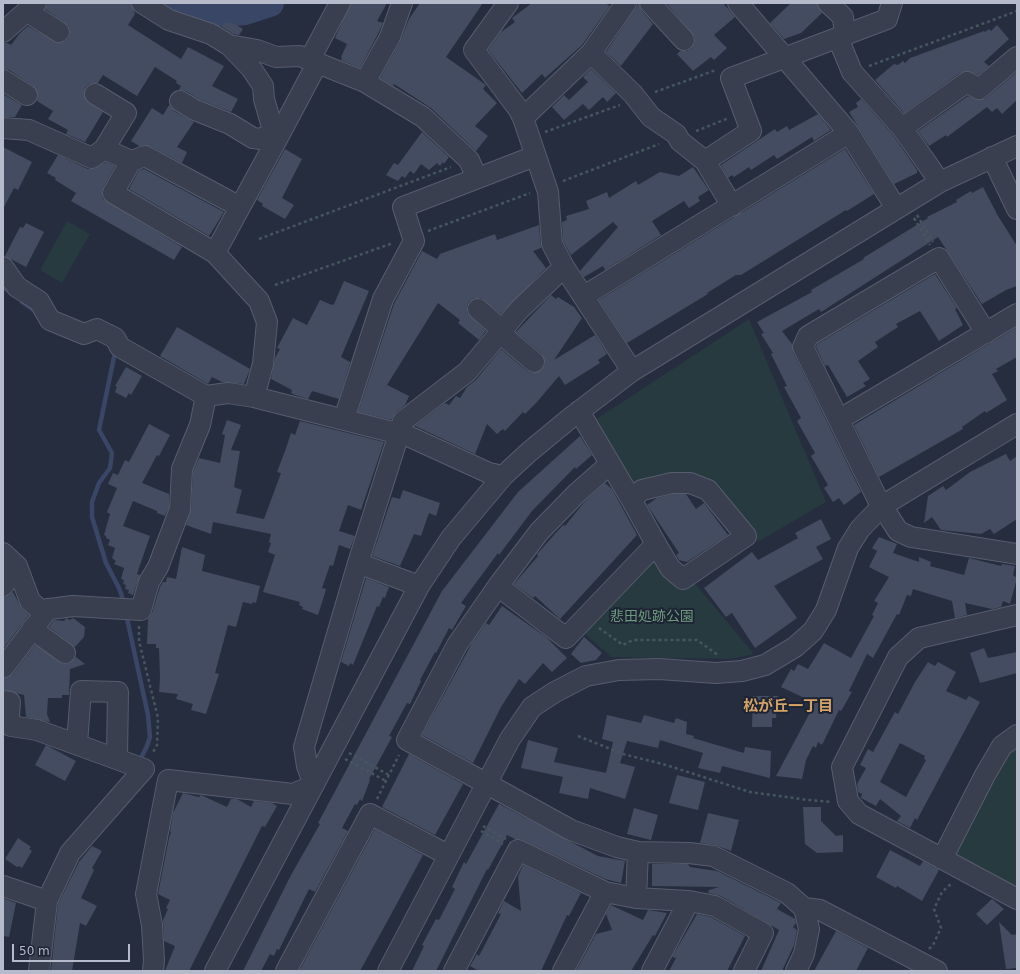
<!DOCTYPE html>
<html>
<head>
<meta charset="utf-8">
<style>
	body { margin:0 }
	#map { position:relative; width:1020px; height:974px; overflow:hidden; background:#252d3f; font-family:"DejaVu Sans",sans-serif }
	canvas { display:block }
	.frame { position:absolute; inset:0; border:4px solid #b5bbca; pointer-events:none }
	.scale { position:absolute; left:12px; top:944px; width:118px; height:18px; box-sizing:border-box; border:2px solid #b5bbca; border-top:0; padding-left:5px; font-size:12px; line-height:14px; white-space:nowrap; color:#b5bbca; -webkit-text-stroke:3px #1e2434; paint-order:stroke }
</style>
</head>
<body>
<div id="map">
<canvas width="1020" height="974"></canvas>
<div class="frame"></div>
<div class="scale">50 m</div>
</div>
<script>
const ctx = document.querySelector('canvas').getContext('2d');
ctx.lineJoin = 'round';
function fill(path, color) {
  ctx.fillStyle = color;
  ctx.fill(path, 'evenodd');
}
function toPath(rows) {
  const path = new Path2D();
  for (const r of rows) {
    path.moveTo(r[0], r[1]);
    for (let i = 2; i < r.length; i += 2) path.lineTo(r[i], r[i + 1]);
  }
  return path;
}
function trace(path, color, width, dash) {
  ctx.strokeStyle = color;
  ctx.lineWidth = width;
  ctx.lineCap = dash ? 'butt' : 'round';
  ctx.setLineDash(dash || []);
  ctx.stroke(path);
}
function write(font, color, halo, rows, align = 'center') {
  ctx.font = font + ' "DejaVu Sans","Noto Sans JP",sans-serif';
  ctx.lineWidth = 4;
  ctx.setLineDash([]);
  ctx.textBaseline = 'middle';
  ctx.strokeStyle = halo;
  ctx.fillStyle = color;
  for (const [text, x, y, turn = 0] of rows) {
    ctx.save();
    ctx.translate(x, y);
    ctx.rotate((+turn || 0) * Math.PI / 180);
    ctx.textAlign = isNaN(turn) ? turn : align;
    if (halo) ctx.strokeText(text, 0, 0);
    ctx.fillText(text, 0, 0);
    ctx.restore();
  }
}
fill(toPath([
	[67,221,90,234,62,283,40,270],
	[749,319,826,502,758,542,711,486,633,486,595,420],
	[654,554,693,581,754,654,730,659,611,657,583,632],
	[1017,741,1017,890,954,857,1008,750]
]), '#273a40');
trace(toPath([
	[3,287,10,292],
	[22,302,32,309],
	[114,357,99,430,112,453,110,468,99,483,92,502,92,517,106,563,119,588,125,605],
	[126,614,148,715,150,737,147,746,139,762]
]), '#394666', 4.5);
trace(toPath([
	[175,3,189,8,224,13,245,11,270,3]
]), '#394666', 28);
fill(toPath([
	[48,3,131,3,135,14,128,25,181,59,188,47,224,66,212,86,238,99,231,112,200,100,186,91,179,90,181,86,176,83,177,81,155,67,137,96,103,75,98,83,89,84,85,88,85,99,103,112,85,142,66,134,68,130,48,119,53,111,37,101,38,95,33,86,9,70,3,69,3,43,7,43,11,45,20,33,28,26,58,43,64,42,68,39,70,33,69,26,45,9],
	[351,3,387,3,377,21,383,23,379,32,360,68,341,60,342,58,341,57,347,44,335,38],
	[420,3,483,3,446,57,486,85,483,89,497,103,475,126,488,136,476,151,431,108,394,84,393,86,380,78,400,42,409,19],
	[532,3,605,3,610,6,582,45,545,78,542,74,522,93,488,50,501,32,515,22,512,18],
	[639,3,642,11,653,24,621,66,606,52],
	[666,3,723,3,735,17,714,35,727,48,714,60,711,57,693,71,677,54,680,51,687,51,692,48,695,43,695,37],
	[791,3,817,3,822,13,801,33,784,39,770,23],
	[224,23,233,23,243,29,239,35,233,34,222,27],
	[997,25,1009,39,984,62,989,66,978,75,967,71,960,73,904,113,875,80,894,64,898,65,903,61,905,63,910,58,984,31,985,32,989,29,991,31],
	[591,69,616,93,607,102,603,97,589,110,583,104,564,120,552,107,564,95,569,100,588,82,583,77],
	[1017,72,1017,100,1002,114,997,108,992,112,987,107,947,137,946,135,929,146,918,131,968,96,980,100,986,98],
	[3,94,22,105,15,117,3,117],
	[861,99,893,135,917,170,917,173,894,184,849,112,858,107,856,103],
	[169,105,174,111,194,122,177,147,187,152,182,163,150,146,139,146,131,141,152,108,163,115],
	[818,114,831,130,814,141,812,137,777,159,774,155,751,170,749,167,734,177,732,175,728,178,721,165,775,129,777,132,787,126,789,130],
	[422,132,449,157,444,164,443,162,440,166,437,163,429,170,421,164,414,174,410,171,405,178,402,176,398,181,386,175,394,163,398,165],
	[3,147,32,162,18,190,14,188,3,209],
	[285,149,302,159,282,198,294,205,285,219,262,206,263,204,257,200],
	[845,149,874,194,847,211,846,210,741,275,736,275,707,293,708,294,627,343,599,300],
	[58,155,88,169,94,169,106,162,115,166,103,188,102,193,103,199,182,247,174,260,71,201,76,193,55,180,56,178,47,173],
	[693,167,709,190,698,197,700,201,689,208,684,201,652,221,661,235,605,270,603,266,584,277,580,271,618,227,613,222,571,255,563,241,562,222,567,220,566,216,589,209,586,201,607,192,609,198,636,181,638,185,660,172,679,176],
	[144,169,224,212,209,236,129,189,139,170],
	[983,187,998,216,1017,246,1017,286,1006,290,982,304,938,237,821,312,819,309,782,331,792,344,793,352,861,492,844,505,839,498,833,502,824,488,828,485,811,456,815,453,797,421,801,418,784,387,787,386,771,354,773,353,761,334,764,333,757,322,812,292,811,290,864,259,863,258,928,218,927,217,957,202,956,200,971,191,972,193],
	[26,223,44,232,26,267,5,256,20,227,23,228],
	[539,225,541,248,533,251,546,268,501,314,481,298,474,298,469,302,467,307,467,313,486,331,479,340,458,323,460,320,438,303,387,385,409,396,405,405,396,412,391,420,358,412,394,304,422,251,437,259,440,254,495,234,497,240],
	[935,274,957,308,955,309,963,325,939,341,920,311,896,324,898,327,875,342,878,347,858,361,870,379,863,383,866,386,847,397,828,365,825,366,816,347,817,344],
	[344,281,369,291,341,357,350,362,351,360,339,399,312,391,308,399,295,395,291,393,292,390,271,379,275,358,280,349,277,348,293,318,307,325,320,300,332,305,334,304],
	[551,295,556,299,558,297,574,307,582,318,554,360,595,335,607,354,598,360,600,363,565,385,559,376,537,402,525,414,523,412,505,431,503,429,497,434,487,424,475,454,415,426,445,403,449,405,456,396,460,398,467,387,476,380,501,349,527,371,532,373,542,370,545,364,542,354,516,332],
	[177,327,250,369,244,384,222,382,212,377,208,384,160,356],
	[1017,327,1017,357,996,369,998,371,992,374,1007,400,986,413,985,411,962,427,963,429,879,477,854,425],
	[126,367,142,376,131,395,129,393,126,398,115,392,117,387,115,386],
	[227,420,241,425,231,450,240,451,234,487,242,490,236,513,264,519,281,473,277,472,285,451,291,433,295,435,300,421,384,442,361,510,348,505,339,531,355,536,350,549,339,545,333,566,330,565,322,588,326,589,325,593,318,615,302,609,303,607,299,605,300,602,263,592,275,555,268,552,271,543,269,542,271,534,213,522,211,534,186,525,191,510,193,472,199,458,220,463,225,435,222,434],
	[149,424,170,435,159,456,157,455,142,483,169,494,169,507,165,516,157,513,157,511,133,501,123,526,150,536,137,574,140,575,133,595,128,593,129,590,125,589,126,585,123,584,124,580,121,579,124,568,114,564,116,561,112,558,115,548,108,545,110,540,106,538,106,536,104,535,110,514,107,512,117,488,108,484,113,473,118,475,125,460,129,462],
	[580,436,592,455,576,469,575,467,532,511,499,555,498,553,461,603,466,606,452,630,449,628,436,653,435,652,420,680,421,681,410,704,407,703,389,736,392,737,369,779,370,780,362,801,360,799,357,805,355,804,342,828,348,831,315,892,309,889,279,950,277,949,274,956,270,954,261,971,243,971,291,875,320,824,318,823,442,591,518,492],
	[1006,454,1010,461,1017,456,1017,519,994,534,990,529,981,534,941,530,932,517,924,523,928,496,943,486,946,490,970,472],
	[605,483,612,489,637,535,560,619,535,596,533,598,514,584,538,556,537,554,563,525,565,526,586,500],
	[403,490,440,503,436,516,429,513,421,536,414,534,400,566,372,556,392,497,400,499],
	[673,494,686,494,696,509,704,503,728,535,687,562,679,560,676,555,679,553,647,505,657,498],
	[821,519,831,539,816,547,823,559,774,586,797,618,755,648,732,613,726,617,704,588,752,552,758,560,798,538,795,533],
	[879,537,897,544,893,553,919,562,919,557,931,562,930,566,964,575,969,558,1001,566,1002,564,1015,566,1013,575,1017,578,1010,604,1003,601,1001,607,992,609,965,603,967,615,955,618,952,601,913,589,911,596,907,595,899,615,897,614,873,658,867,654,849,691,852,692,841,711,839,710,822,745,818,742,816,748,813,746,806,760,802,779,776,776,815,703,781,687,791,669,794,671,798,664,808,669,824,643,851,658,874,616,872,615,878,603,874,601,889,577,869,567,877,551,872,548],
	[182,547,205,555,202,571,260,586,256,603,253,602,252,604,243,602,236,627,228,625,215,673,219,674,206,714,191,710,193,704,176,699,178,694,159,692,160,678,159,648,156,648,156,644,147,644,148,619,152,613,160,587,163,582,166,582,167,577,176,579],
	[366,578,389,587,385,598,383,597,379,607,377,606,353,665,350,663,349,666,341,662],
	[13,592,22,609,29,615,3,649,3,597,8,596],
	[502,606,546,637,567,658,552,672,543,663,525,684,519,679,501,707,473,763,422,735,472,643,486,623,489,625],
	[66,618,70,620,73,618,85,627,84,637,75,647,49,627,54,620,64,621],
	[584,637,602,653,596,660,581,663,571,654],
	[35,645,63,664,70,663,76,657,85,664,70,669,69,695,62,695,62,698,48,698,47,714,50,722,26,717,24,695,3,690,3,678,9,677,13,674],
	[984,648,988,658,1017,652,1017,673,980,683,970,653],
	[928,662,935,666,938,662,956,672,946,691,966,700,969,696,980,702,925,805,917,820,915,818,910,828,897,821,901,816,880,799,876,806,861,798,862,794,858,792,857,784,866,768,860,765,868,749,873,752,895,712,898,714,915,682],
	[900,743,925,756,924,759,926,760,906,797,880,782],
	[753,696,778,696,776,718,772,718,772,727,752,727],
	[607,715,641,723,644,715,674,723,676,718,687,722,686,734,694,736,693,738,744,753,745,747,771,751,770,778,722,766,720,773,698,768,703,753,660,740,658,748,627,741,620,763,635,767,625,799,590,788,588,799,559,793,563,777,521,768,528,740,558,748,554,762,606,773,613,742,602,739],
	[46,745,76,761,65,781,35,765],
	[409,754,463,784,435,835,382,807],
	[677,775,705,782,698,810,669,803],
	[183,793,199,797,201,795,227,807,231,799,237,799,251,807,254,801,272,803,277,806,265,827,262,826,189,971,165,971,175,946,164,941,163,920,168,909,166,908,170,900,158,894,169,838,171,832,170,831,173,813],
	[499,804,598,856,625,861,621,883,605,879,523,840,515,839,507,835,488,870,487,869,436,971,412,971,424,946,422,945,436,919,439,920,455,889,452,887,464,862,466,864],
	[803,807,821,807,821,821,836,836,843,835,843,852,817,853,805,844],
	[634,808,658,815,651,840,627,834],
	[708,813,739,820,731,851,715,845,700,843],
	[375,829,423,855,394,909,360,971,299,971],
	[18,838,31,847,29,849,32,851,22,868,19,866,17,867,5,859],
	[92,846,102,851,92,868,94,870,81,898,97,906,86,926,80,923,72,971,51,971,58,904,79,862],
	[890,850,920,866,923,861,939,870,922,901,897,886,896,888,876,877],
	[652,864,688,864,690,867,717,871,781,903,777,909,795,919,796,923,793,927,797,930,794,945,782,971,761,971,779,930,721,896,708,893,709,890,719,887,652,886],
	[523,865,581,893,569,916,567,915,541,971,479,971,470,966,477,954,479,956,501,914,498,913,504,901,521,911,518,877],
	[3,898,16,903,9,937,3,936],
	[992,899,1004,909,987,925,976,914],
	[611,905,643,920,648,910,667,913,655,936,653,935,631,971,576,971,596,934,612,930,606,914],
	[697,914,711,917,745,936,727,971,669,971,676,958,672,957],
	[999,922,1012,935,1017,934,1017,968,1006,969],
	[836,931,868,948,856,971,814,971]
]), '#444c61');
const minor = toPath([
	[142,3,169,20,211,34,229,45,251,68,263,86,264,99,276,141,215,253],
	[508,3,474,50,519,110,523,118,548,192,552,244,564,267,632,371],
	[650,3,684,40],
	[738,3,849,133,896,208],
	[828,3,843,17,845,36],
	[28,12,59,32],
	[3,32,36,3],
	[838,38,852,72,902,128,940,182],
	[229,45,257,50,276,57,300,56,365,82,423,117,469,160,477,178],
	[591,53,633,94,651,117,676,134,680,141,705,161,732,206],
	[310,59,340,3],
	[3,80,27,95],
	[365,82,390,37,402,3],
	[95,94,126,113,104,149],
	[180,101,195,110,230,124,253,138,261,139,274,132],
	[523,118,591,53,626,3],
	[3,128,29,130,92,158,104,149,131,161,145,156,240,207],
	[902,128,967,82,979,89,1017,57],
	[276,141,318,62],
	[992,157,1017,209],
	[131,161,113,193,215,253,259,301,267,322,263,364,254,397],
	[705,161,751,131,731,78,887,19,892,3],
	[3,267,17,287,39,301,50,320,84,334,97,329,115,338,120,347,127,351,206,396,228,393,254,397,408,436,489,473,503,476],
	[584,296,849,133],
	[478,309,502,330],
	[500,333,534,362],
	[986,333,939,258,808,336,803,347,877,498,898,531,911,537,1017,554],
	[344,419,383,299,414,241,403,207,535,156],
	[840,419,1017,314],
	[610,464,577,493,539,532,498,586,457,645,407,740,571,830,617,847,638,852,689,853,713,856,787,893,804,908,809,929,804,954,796,971],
	[631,499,642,490,672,483,690,483,708,490,746,536,683,579,670,568,656,544],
	[3,553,17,566,30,601,38,608,42,610,73,606,141,610,149,582,158,567,180,509,182,469,200,425,206,396],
	[358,563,419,586],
	[3,586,17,566],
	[498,586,566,638,656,544,631,499,579,411],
	[1017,615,919,638,898,657,842,767,848,801,859,814,1017,899],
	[32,629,65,653],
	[4,667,48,609],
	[3,701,10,702,9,716],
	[11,726,37,730,144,769,70,853,47,901,39,971],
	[77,743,81,691,118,692,117,758],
	[942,859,985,775,1002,746,1017,735],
	[3,886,47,901],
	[636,898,638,852],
	[804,908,820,910,937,971],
	[153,971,154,960,152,925,146,894,168,780,293,794,314,785,307,766,304,747,358,563,403,421,467,372,519,310,564,267],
	[215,971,419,586,451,538,503,476,529,452,569,419,632,371,940,182,1017,146],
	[286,971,370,814,448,855],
	[388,971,510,739,532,707,555,692,586,676,619,670,659,669,716,673,742,671,765,665,795,647,813,631,826,610,848,548,860,529,882,506,1017,424],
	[454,971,518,850,605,892,636,898,689,901,715,906,763,933,744,971],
	[563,971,605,892],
	[652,971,689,901]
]);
trace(minor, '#575d6d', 22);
trace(toPath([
	[869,66,1017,11],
	[655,92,716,70],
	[696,131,729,118],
	[545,132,620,105],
	[563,181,659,144],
	[917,215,933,242],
	[914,218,930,245],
	[428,231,530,193],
	[259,239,451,167],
	[275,285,393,243],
	[139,626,139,641,158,718,157,745,152,754],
	[599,628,623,645,633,640,697,640,718,655],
	[578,736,623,754,666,765,750,792,808,800,831,802],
	[349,753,389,775],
	[345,759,386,781],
	[377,799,399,755],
	[483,826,506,839],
	[481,831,503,844],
	[929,949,933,945,941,928,934,909,942,892,952,883]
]), '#45575d', 2.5, [3, 3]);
trace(minor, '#393f4f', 20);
write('14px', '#6d9a7d', '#1e2434', [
	["悲田処跡公園",652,617]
]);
write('bold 15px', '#d4a466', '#1e2434', [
	["松が丘一丁目",788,707]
]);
</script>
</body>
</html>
